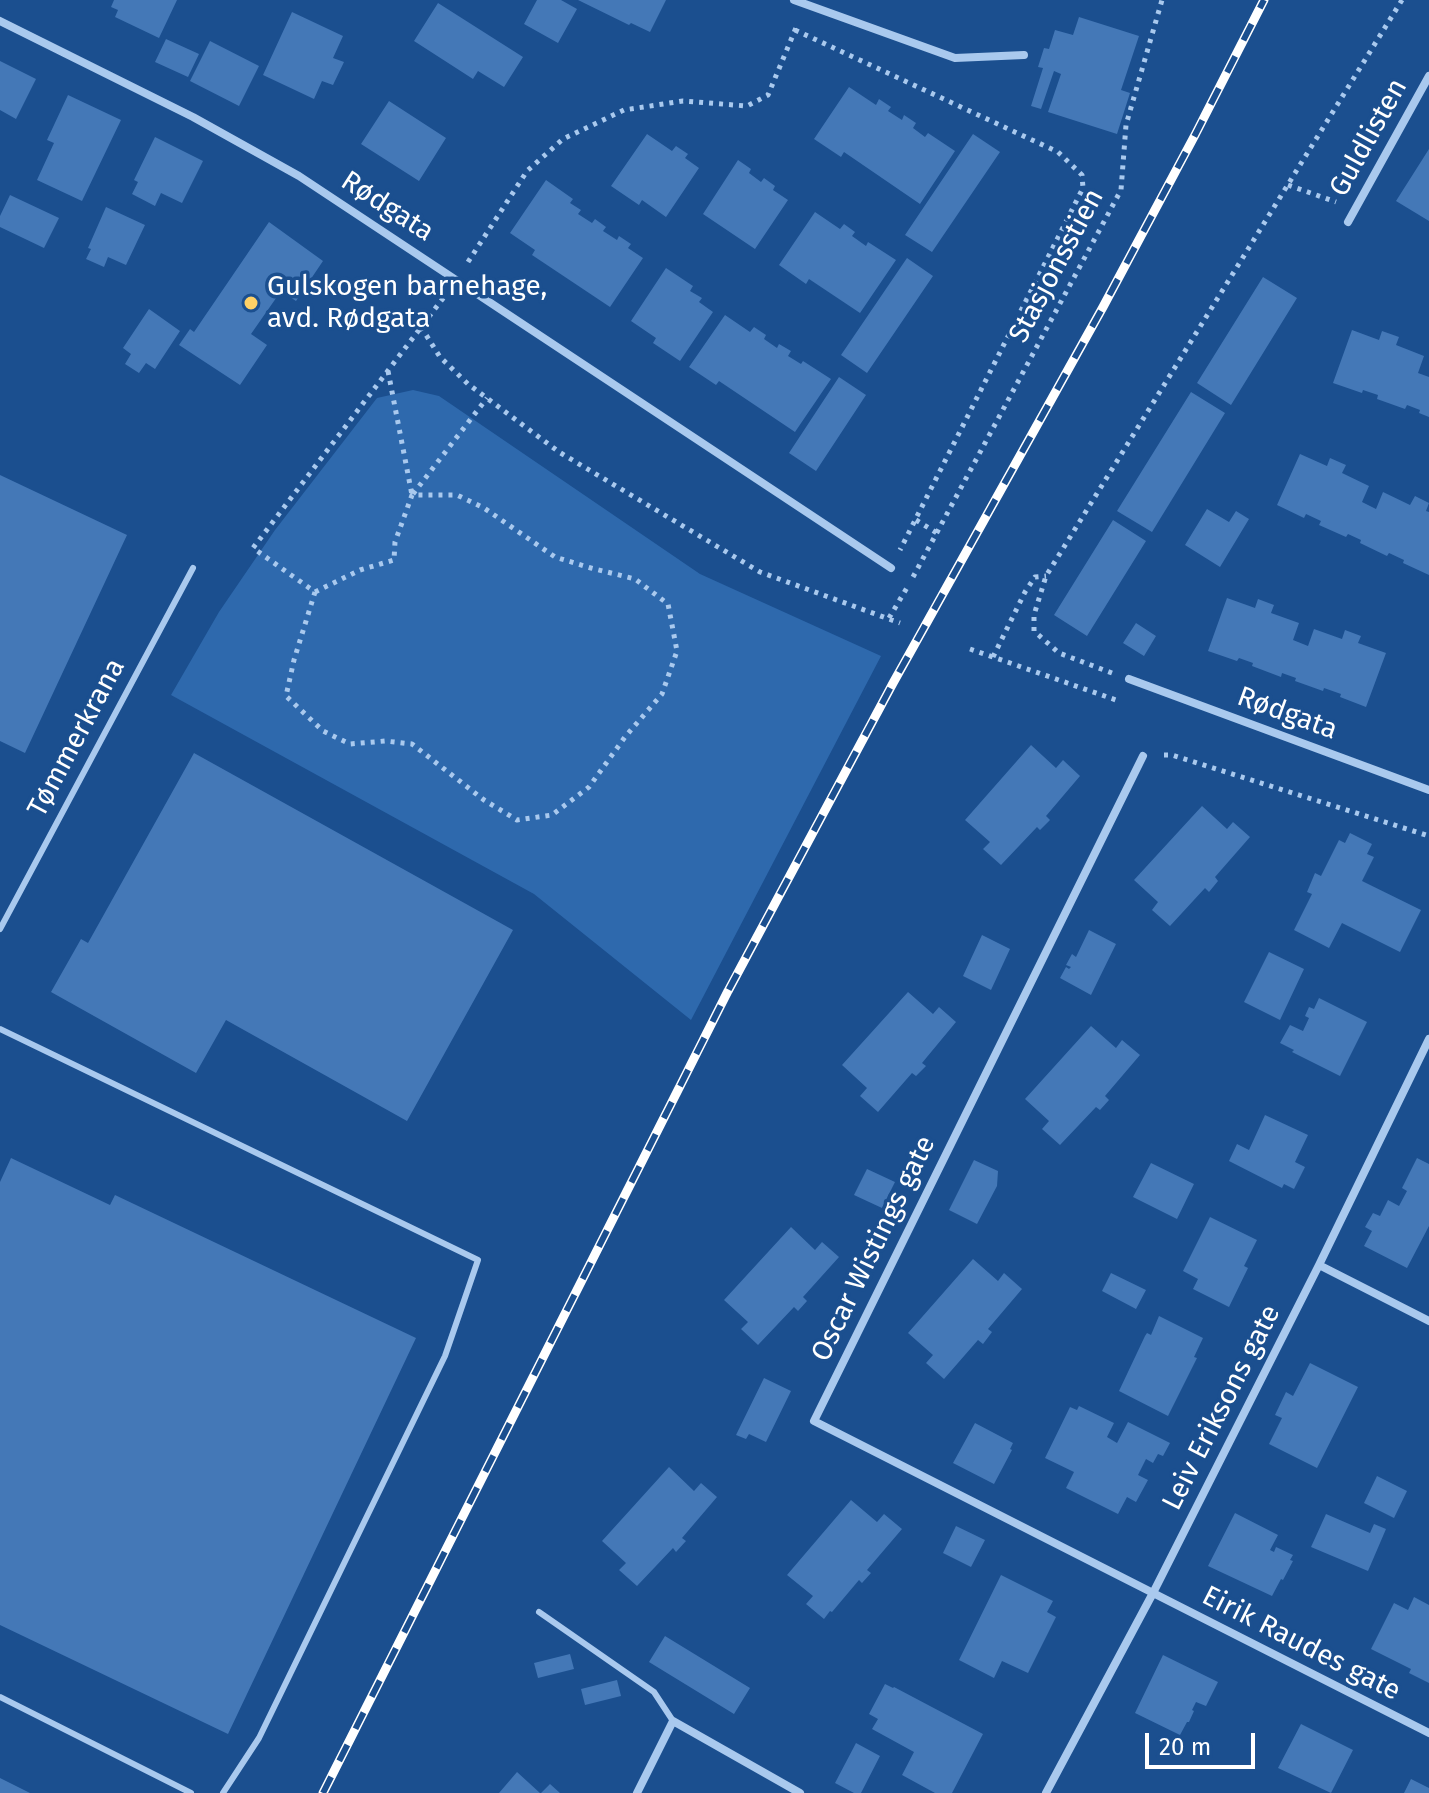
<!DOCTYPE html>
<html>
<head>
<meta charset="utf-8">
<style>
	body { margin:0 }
	#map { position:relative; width:1429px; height:1793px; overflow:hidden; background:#1b4f8f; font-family:"Fira Sans",sans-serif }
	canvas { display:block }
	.scale { position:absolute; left:1145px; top:1733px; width:110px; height:36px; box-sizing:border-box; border:4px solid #fff; border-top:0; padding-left:10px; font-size:24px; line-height:28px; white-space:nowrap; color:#fff; -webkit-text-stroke:6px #1b4f8f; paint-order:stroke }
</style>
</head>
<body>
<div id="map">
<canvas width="1429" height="1793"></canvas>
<div class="scale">20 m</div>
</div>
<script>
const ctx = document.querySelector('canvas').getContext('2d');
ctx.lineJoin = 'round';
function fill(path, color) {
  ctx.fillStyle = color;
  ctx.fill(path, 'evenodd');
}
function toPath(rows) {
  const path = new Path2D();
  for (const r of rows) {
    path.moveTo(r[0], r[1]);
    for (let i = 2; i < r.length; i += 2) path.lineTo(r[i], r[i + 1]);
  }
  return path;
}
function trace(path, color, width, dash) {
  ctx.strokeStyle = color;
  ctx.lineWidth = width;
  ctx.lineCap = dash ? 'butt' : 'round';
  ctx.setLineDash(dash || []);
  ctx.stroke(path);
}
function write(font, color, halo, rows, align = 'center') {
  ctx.font = font + ' "Fira Sans",sans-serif';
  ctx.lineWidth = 7;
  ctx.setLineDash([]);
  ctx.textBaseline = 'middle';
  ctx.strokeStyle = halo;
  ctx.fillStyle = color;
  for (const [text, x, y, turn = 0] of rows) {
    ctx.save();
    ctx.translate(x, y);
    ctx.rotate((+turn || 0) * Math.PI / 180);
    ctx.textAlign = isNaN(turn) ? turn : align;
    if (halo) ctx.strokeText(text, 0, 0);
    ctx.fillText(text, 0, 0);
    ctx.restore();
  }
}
fill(toPath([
	[413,390,439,396,700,574,881,656,691,1020,534,894,171,695,219,612,275,530,377,398]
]), '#2e69ad');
fill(toPath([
	[114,0,177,0,159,38,115,17,118,10,111,7],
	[537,0,561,0,577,9,558,43,524,24],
	[578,0,666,0,650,32,631,23,629,25],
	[438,3,523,57,504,87,478,71,473,79,414,41],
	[292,12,343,36,333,58,344,62,333,85,322,81,314,99,263,75],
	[1079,17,1139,36,1121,90,1130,93,1117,134,1048,112,1061,74,1054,71,1041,109,1031,106,1043,68,1038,67,1044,48,1049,49,1055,30,1073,35],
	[166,39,199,54,188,77,155,62],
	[210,41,259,66,239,106,190,81],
	[0,61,36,79,16,119,0,110],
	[849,87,876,105,879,99,891,107,888,111,902,120,904,115,916,123,913,128,925,137,928,133,955,151,920,204,844,152,841,157,814,139],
	[68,95,121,120,82,201,37,180,54,143,47,140],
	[389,101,446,138,419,181,361,144],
	[647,134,672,151,676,146,688,154,685,158,699,168,666,217,642,200,639,205,611,186],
	[973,134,1000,152,932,252,905,235],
	[155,137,203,161,182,203,161,193,155,206,132,194,138,182,134,180],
	[1429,149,1429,221,1396,201],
	[738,160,751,169,749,173,761,182,764,178,775,186,773,190,788,200,755,249,703,214],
	[546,180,573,199,570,203,581,210,578,214,592,223,595,219,606,227,603,231,617,240,619,236,631,244,628,248,643,258,610,307,532,255,535,250,510,233],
	[10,195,59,218,44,248,0,227,0,216],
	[106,207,145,225,126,265,108,257,104,267,86,259,91,249,88,248],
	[815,212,840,229,844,224,855,232,852,236,866,246,868,242,896,260,860,313,809,279,806,284,779,265],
	[269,222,323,261,296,301,281,291,251,334,267,345,240,385,179,345,190,329,194,332],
	[907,258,933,276,867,373,841,355],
	[666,268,693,286,690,291,702,298,699,302,713,312,680,361,653,343,656,338,631,321],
	[1263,277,1297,298,1231,405,1197,383],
	[149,309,180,331,155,369,146,363,139,373,125,364,131,354,123,348],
	[725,315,750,332,754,327,766,335,764,339,777,348,779,344,791,351,788,356,801,364,803,361,831,379,795,432,719,381,716,385,689,367],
	[1352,330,1379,340,1382,331,1399,337,1396,345,1424,356,1418,373,1429,377,1429,417,1419,413,1420,410,1407,405,1405,409,1377,399,1378,395,1363,390,1362,393,1333,383],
	[839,377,866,395,816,471,789,453],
	[1191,392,1225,413,1152,532,1117,511],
	[1300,454,1327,466,1330,458,1346,465,1342,473,1369,486,1362,502,1376,509,1383,492,1410,505,1415,496,1429,503,1426,511,1429,512,1429,575,1403,563,1404,560,1389,553,1387,556,1360,543,1361,540,1348,534,1346,537,1319,525,1321,521,1306,514,1304,518,1277,505],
	[0,475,127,535,25,753,0,741],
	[1207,509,1229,522,1236,511,1249,519,1220,567,1185,545],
	[1113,520,1146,541,1087,636,1054,615],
	[1227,598,1255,608,1258,599,1274,605,1271,613,1299,623,1293,640,1308,646,1314,629,1342,639,1345,630,1361,636,1358,643,1386,653,1366,707,1340,697,1341,694,1324,688,1323,691,1295,681,1296,678,1282,673,1281,677,1252,666,1253,663,1239,658,1237,661,1208,651],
	[1136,623,1156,636,1144,656,1123,643],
	[1031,745,1056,768,1063,760,1080,776,1046,816,1050,820,1040,830,1037,827,1001,865,983,849,990,842,965,820],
	[194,753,513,930,407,1121,226,1020,196,1073,51,992,81,939,88,943],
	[1202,806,1227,829,1233,822,1250,837,1215,877,1218,881,1209,892,1205,888,1170,926,1152,910,1158,902,1134,880],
	[1350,833,1372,844,1367,854,1374,857,1362,881,1421,910,1400,952,1342,923,1329,948,1294,930,1312,894,1307,892,1315,873,1321,876,1339,840,1345,843],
	[1089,930,1116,944,1091,995,1060,978,1066,967,1069,969,1071,967,1066,965,1072,954,1076,957],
	[982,935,1010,949,991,990,963,976],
	[1269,952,1304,969,1280,1020,1244,1002],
	[908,992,933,1014,939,1007,956,1022,922,1063,926,1066,916,1076,912,1073,878,1112,860,1096,867,1088,842,1065],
	[1319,998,1367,1022,1340,1076,1292,1052,1294,1050,1280,1043,1290,1025,1303,1031,1309,1018,1305,1016,1309,1007,1314,1009],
	[1091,1026,1116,1048,1122,1040,1140,1055,1105,1096,1109,1100,1100,1110,1096,1107,1060,1145,1042,1129,1049,1121,1025,1099],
	[1265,1115,1308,1135,1295,1162,1305,1167,1294,1189,1284,1184,1282,1188,1229,1161,1237,1144,1249,1150],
	[11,1158,110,1205,115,1195,416,1338,228,1734,0,1625,0,1182],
	[1417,1158,1429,1164,1429,1226,1407,1268,1364,1246,1372,1231,1365,1227,1373,1213,1380,1216,1388,1200,1399,1206,1407,1191,1402,1188],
	[974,1160,998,1171,997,1186,977,1224,949,1210],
	[1151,1163,1194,1184,1177,1219,1133,1197],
	[867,1169,895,1182,882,1208,854,1195],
	[1210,1217,1257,1240,1244,1266,1248,1268,1229,1307,1193,1289,1198,1279,1183,1271],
	[791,1227,815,1250,822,1242,839,1257,803,1297,807,1301,798,1311,794,1307,758,1345,741,1329,748,1322,724,1300],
	[973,1259,998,1281,1004,1273,1022,1289,988,1329,992,1332,983,1344,978,1340,944,1379,926,1363,933,1355,908,1333],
	[1111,1273,1146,1290,1136,1309,1102,1291],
	[1159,1316,1203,1338,1194,1357,1197,1358,1168,1416,1119,1391,1145,1336,1147,1333,1151,1335],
	[1310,1363,1358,1387,1317,1468,1269,1444,1282,1418,1275,1415,1286,1392,1293,1396],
	[764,1378,791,1391,766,1442,749,1434,746,1439,736,1435],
	[1079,1406,1114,1423,1107,1437,1117,1443,1128,1422,1170,1443,1163,1456,1158,1454,1153,1463,1146,1459,1138,1475,1148,1480,1136,1502,1127,1497,1118,1514,1066,1488,1074,1472,1045,1458,1070,1407,1077,1410],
	[975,1423,1013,1443,1010,1449,1012,1450,994,1484,953,1463],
	[669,1467,694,1491,701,1483,717,1497,682,1538,686,1541,676,1552,673,1548,637,1586,619,1570,626,1563,602,1541],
	[1377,1476,1407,1491,1394,1518,1364,1503],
	[851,1500,877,1522,884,1514,902,1529,867,1570,871,1573,862,1583,859,1580,832,1612,830,1611,824,1619,806,1604,813,1596,787,1575],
	[1235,1513,1278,1535,1270,1550,1274,1552,1276,1547,1293,1555,1290,1560,1293,1561,1283,1580,1281,1579,1272,1596,1208,1566],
	[1326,1514,1370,1533,1374,1524,1386,1529,1368,1571,1311,1547],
	[956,1526,985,1540,971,1567,943,1553],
	[1001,1575,1053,1601,1047,1612,1056,1617,1028,1673,1002,1661,994,1678,959,1660],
	[1414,1597,1429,1605,1429,1683,1409,1673,1411,1669,1371,1649,1394,1603,1408,1610],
	[665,1636,750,1688,734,1714,649,1662],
	[570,1654,574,1669,538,1678,534,1663],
	[1163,1655,1218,1682,1206,1706,1196,1702,1192,1710,1194,1711,1189,1722,1187,1722,1180,1735,1135,1713],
	[617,1680,621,1696,585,1705,581,1689],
	[885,1684,893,1688,894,1687,983,1734,952,1793,935,1793,902,1775,914,1752,872,1729,878,1719,869,1714],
	[1301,1724,1353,1750,1331,1793,1278,1768],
	[856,1743,880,1756,861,1793,854,1793,835,1783],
	[517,1772,540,1793,499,1793],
	[0,1778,30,1793,0,1793],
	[1411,1779,1429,1788,1429,1793,1404,1793],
	[550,1784,560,1793,541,1793]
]), '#4478b7');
trace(toPath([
	[795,30,1058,152,1082,175,1083,188,900,550],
	[1288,185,1336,202],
	[468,262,527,171,563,139,624,110,683,101,747,106,768,95,798,23],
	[421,327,440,357,468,384,559,452,760,572,900,623],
	[388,371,412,495],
	[413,494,487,398],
	[916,520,937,533],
	[913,577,1121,190,1126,125,1162,0],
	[315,592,360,570,394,560,395,542,412,495,457,495,484,508,555,557,591,568,635,579,668,604,677,651,662,694,625,737,589,787,552,815,517,820,484,800,412,744,385,741,350,744,323,731,286,696,294,660,315,592,253,548,444,297],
	[889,618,908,586],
	[970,649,1116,700],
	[993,657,1025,592,1035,577,1046,576],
	[1112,673,1059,653,1034,631,1034,615,1046,576,1402,0],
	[1164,755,1172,755,1429,836]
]), '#a9c9ee', 5, [4, 6]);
trace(toPath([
	[0,929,193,568],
	[0,1029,478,1260,445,1356,259,1738,223,1793],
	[539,1612,654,1692,673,1721],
	[0,1697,191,1793]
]), '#a9c9ee', 6);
trace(toPath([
	[794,0,955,58,1024,55],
	[0,21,193,117,299,176,891,568],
	[1348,222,1429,76],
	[1129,679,1429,790],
	[1143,756,814,1421,1429,1733],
	[1319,1265,1429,1321],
	[637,1793,673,1721,800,1793],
	[1046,1793,1153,1593,1319,1265,1429,1039]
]), '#a9c9ee', 8);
const rail = toPath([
	[323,1793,728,991,893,683,1103,307,1195,135,1264,0]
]);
trace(rail, '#fff', 9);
trace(rail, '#1b4f8f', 6, [18]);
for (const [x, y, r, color] of [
	[251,303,8,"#ffd166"]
]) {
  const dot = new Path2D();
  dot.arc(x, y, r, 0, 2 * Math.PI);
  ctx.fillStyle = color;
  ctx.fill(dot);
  trace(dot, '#1b4f8f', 3);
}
write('28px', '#fff', '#1b4f8f', [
	["Guldlisten",1369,138,-61],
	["Rødgata",387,207,33],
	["Stasjonsstien",1057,266,-62],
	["Rødgata",1287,714,20],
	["Tømmerkrana",77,738,-62],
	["Oscar Wistings gate",874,1249,-64],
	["Leiv Eriksons gate",1222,1408,-63],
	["Eirik Raudes gate",1301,1644,27]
]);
write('28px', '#fff', '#1b4f8f', [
	["Gulskogen barnehage,",267,287],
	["avd. Rødgata",267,319]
], 'left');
</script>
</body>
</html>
